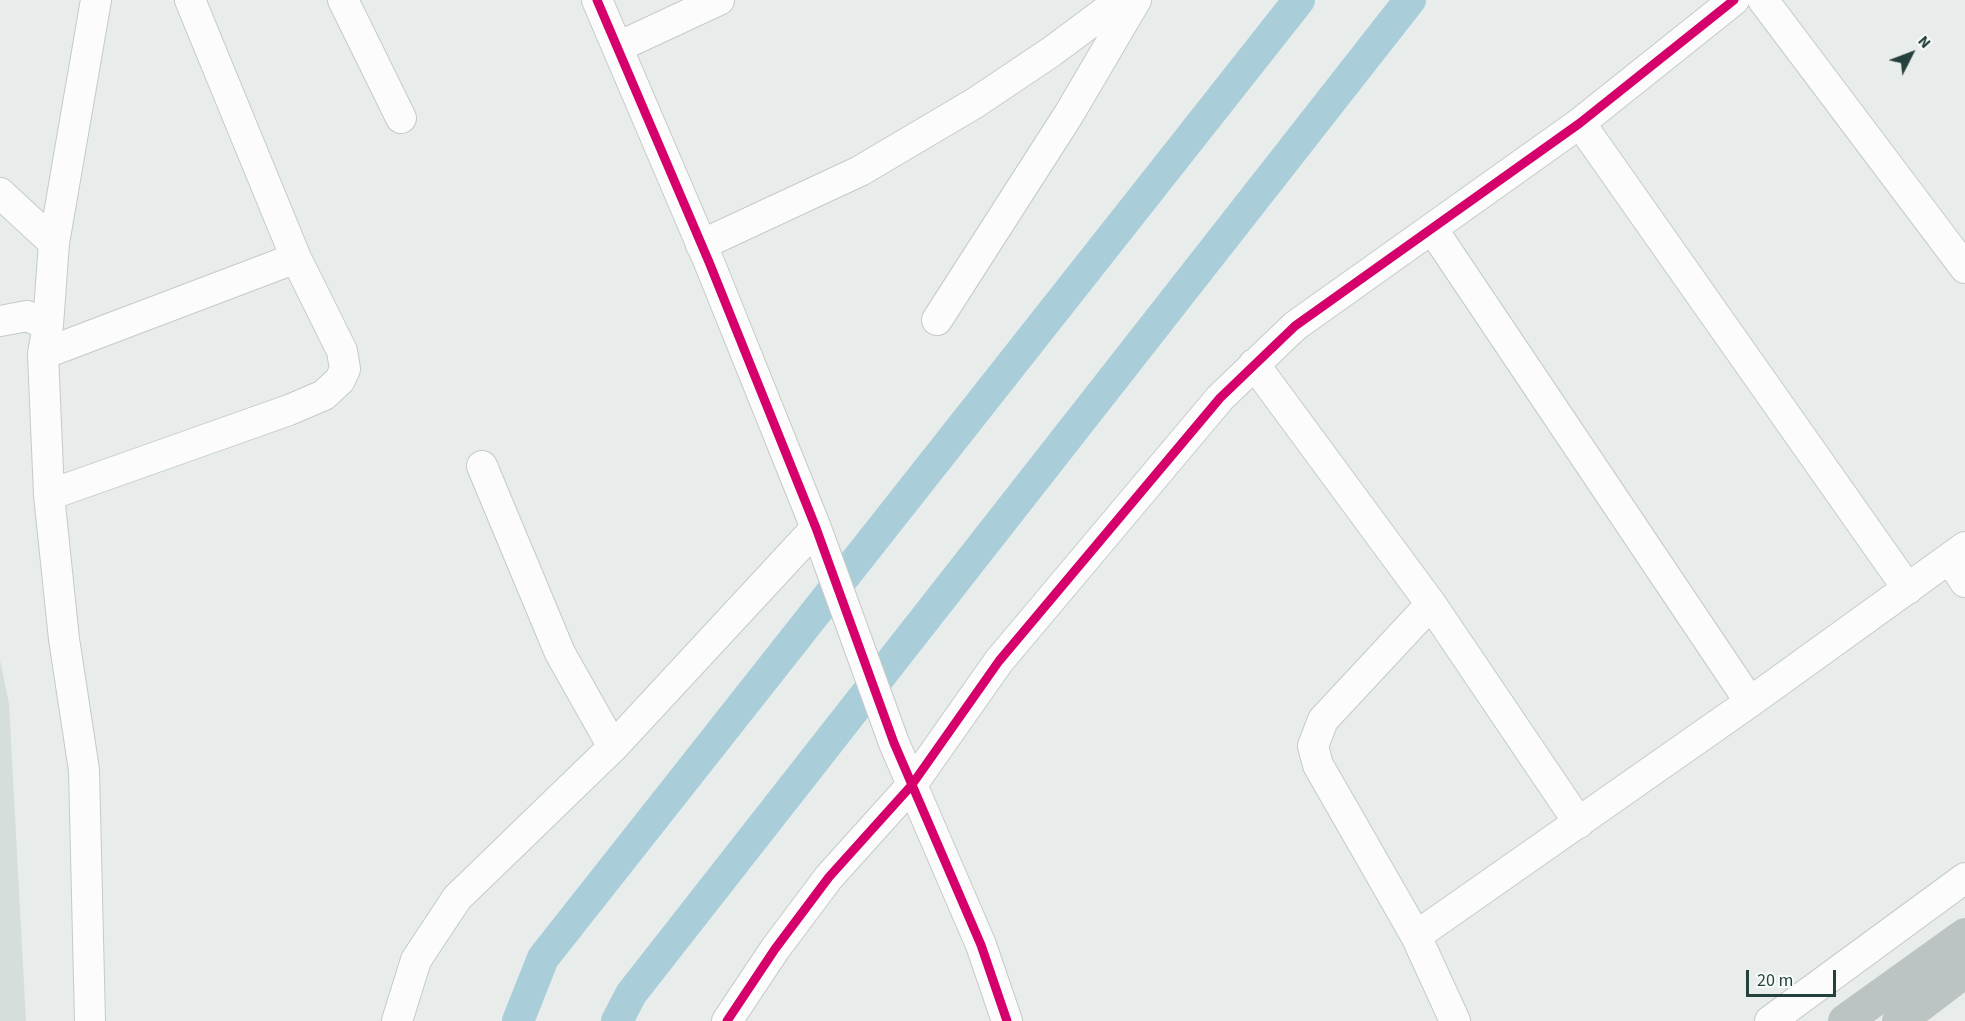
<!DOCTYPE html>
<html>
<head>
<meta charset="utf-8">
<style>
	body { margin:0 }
	#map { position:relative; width:1965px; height:1021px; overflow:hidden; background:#e8edeb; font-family:"Source Sans 3",sans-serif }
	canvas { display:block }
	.north { position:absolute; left:1881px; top:24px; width:60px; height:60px; -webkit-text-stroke:4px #f7fbf9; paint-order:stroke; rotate:48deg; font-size:16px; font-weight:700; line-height:24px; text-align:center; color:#24413d }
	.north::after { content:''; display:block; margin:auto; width:21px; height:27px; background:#24413d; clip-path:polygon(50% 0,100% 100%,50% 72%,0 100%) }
	.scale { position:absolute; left:1746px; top:970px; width:90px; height:27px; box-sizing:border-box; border:3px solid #24413d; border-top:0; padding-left:8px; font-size:18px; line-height:21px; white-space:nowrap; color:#24413d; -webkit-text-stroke:4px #f7fbf9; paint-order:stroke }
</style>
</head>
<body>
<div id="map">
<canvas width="1965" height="1021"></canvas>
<div class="north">N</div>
<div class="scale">20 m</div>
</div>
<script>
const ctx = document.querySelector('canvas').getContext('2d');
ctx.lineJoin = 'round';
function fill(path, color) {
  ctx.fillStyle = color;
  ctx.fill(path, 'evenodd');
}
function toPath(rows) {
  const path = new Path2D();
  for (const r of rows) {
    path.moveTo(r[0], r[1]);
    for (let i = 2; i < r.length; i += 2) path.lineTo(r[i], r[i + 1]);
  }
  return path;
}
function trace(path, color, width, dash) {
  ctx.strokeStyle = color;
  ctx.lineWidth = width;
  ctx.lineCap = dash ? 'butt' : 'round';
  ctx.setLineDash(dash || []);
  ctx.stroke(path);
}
fill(toPath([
	[0,660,9,704,26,1021,0,1021]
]), '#d6dedb');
trace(toPath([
	[518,1021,543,958,1299,0],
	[617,1021,631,994,1410,0]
]), '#a9ceda', 32);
const minor = toPath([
	[343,0,401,118],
	[597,0,709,262,816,528,894,743,981,945,1007,1021],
	[1763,0,1965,268],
	[618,47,719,0],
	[1580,123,1908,589],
	[0,193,54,243],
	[1433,230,1750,702],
	[701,245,860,171,975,103,1051,52,1121,0],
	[937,320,1069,114,1136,0],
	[0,321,27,316,48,325],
	[43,354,296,258],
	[1254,364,1431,604,1323,720,1313,746,1318,765,1416,936],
	[482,466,560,653,613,747],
	[49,495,289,410,324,395,340,380,345,369,342,351,296,258,190,0],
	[1950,559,1965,582],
	[1431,604,1579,823],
	[90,1021,84,770,64,639,49,495,43,354,48,325,54,243,96,0],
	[397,1021,416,960,457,898,613,747,816,528],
	[727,1021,775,949,829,877,911,786,999,661,1220,398,1295,326,1580,123,1734,0],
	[1455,1021,1416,936,1750,702,1965,547],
	[1770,1021,1965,878]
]);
const highway = toPath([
	[1845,1021,1965,935],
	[1899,1021,1965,971]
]);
trace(minor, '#c5cac8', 32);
trace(highway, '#c3cbca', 34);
trace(minor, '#fcfcfc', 30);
trace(highway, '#bcc4c3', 33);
trace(toPath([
	[597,0,709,262,816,528,894,743,981,945,1007,1021],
	[727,1021,775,949,829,877,911,786,999,661,1220,398,1295,326,1580,123,1734,0]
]), '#d6006c', 9);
</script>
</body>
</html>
